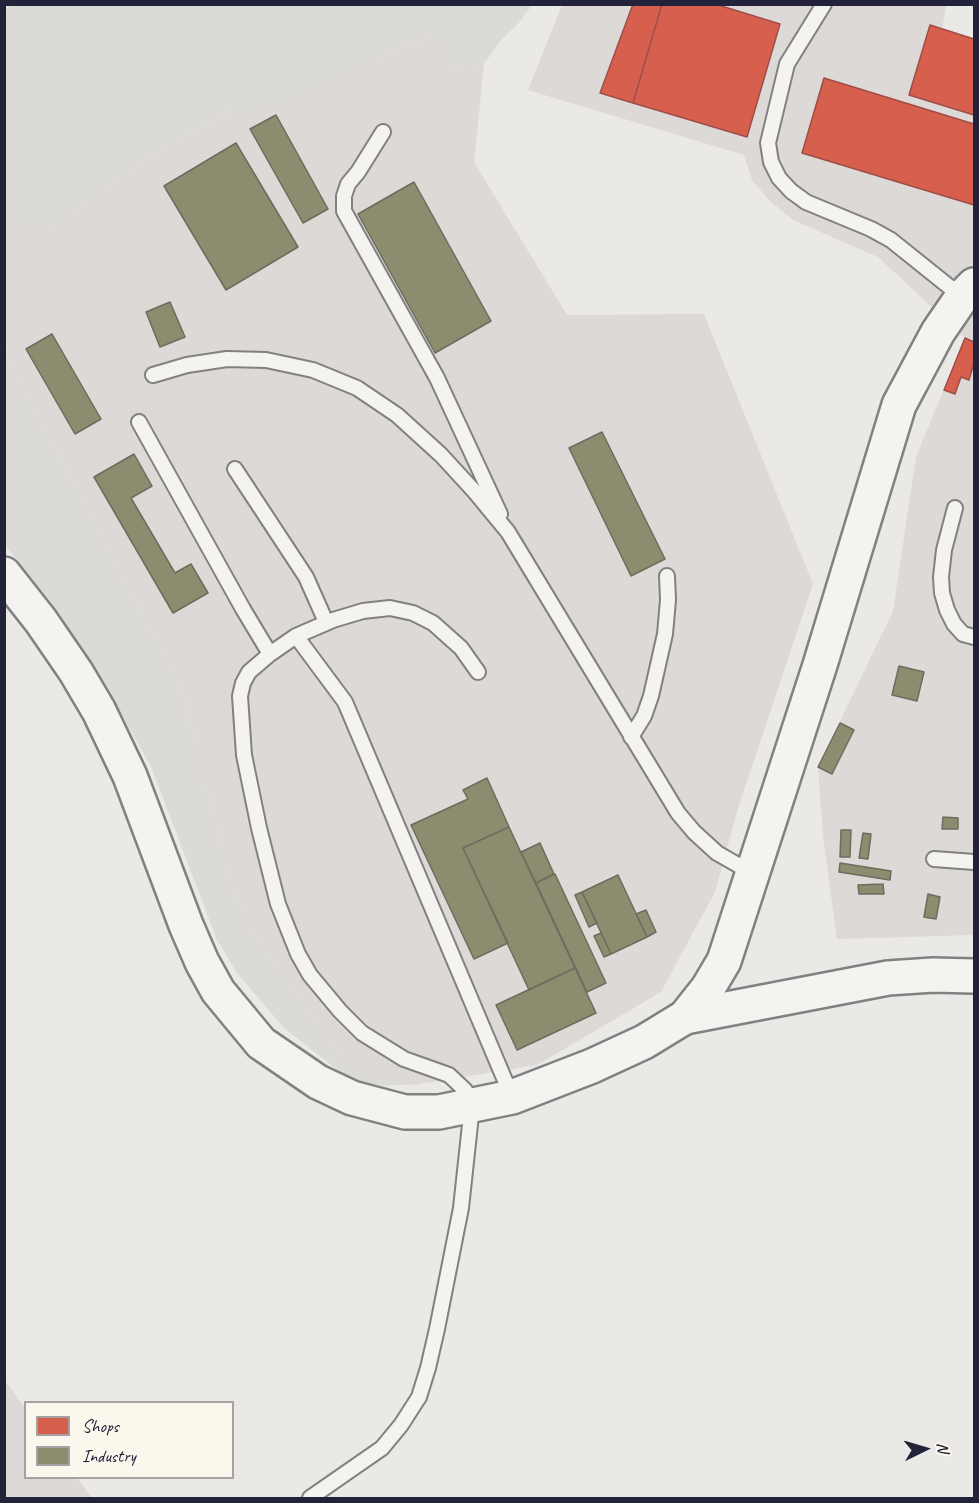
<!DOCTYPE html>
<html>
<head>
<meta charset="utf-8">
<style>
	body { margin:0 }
	#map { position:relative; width:979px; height:1503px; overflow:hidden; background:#ebe9e5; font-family:Caveat,sans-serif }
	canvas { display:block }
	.frame { position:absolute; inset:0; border:6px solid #22223b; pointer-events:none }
	.legend { position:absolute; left:24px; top:1401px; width:210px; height:78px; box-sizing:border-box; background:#fbf7ec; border:2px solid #a4a2a5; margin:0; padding:8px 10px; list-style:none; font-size:18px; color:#22223b }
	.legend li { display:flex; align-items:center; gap:12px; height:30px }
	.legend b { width:30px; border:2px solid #a4a2a5 }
	.north { position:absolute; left:895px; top:1419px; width:60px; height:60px; -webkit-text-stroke:4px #fbf7ec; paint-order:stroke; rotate:85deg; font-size:16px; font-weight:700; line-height:24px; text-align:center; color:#22223b }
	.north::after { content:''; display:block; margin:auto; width:21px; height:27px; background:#22223b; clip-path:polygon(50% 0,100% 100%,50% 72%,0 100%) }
</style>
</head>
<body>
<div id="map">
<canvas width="979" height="1503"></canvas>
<div class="frame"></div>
<ul class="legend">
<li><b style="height:16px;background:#d6604d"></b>Shops</li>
<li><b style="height:16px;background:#8c8c6e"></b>Industry</li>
</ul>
<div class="north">N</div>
</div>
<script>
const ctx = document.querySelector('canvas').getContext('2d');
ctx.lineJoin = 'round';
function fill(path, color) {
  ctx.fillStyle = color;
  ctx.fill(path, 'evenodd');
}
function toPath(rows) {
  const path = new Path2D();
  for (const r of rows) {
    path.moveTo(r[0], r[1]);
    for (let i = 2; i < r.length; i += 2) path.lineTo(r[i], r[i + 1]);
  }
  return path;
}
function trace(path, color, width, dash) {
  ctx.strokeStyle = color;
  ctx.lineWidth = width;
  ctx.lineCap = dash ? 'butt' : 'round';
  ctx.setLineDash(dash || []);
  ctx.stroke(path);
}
fill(toPath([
	[562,5,946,5,942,29,974,39,974,935,837,939,823,836,818,767,893,611,916,457,965,338,878,257,793,220,769,200,752,180,744,155,528,90],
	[433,35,450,66,484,64,474,162,567,315,704,314,813,584,738,808,715,892,661,992,537,1065,413,1085,348,1066,247,924,227,867,182,689,9,359,4,333,4,245,40,220,47,232,148,158,234,109,243,120],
	[4,1379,25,1408,26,1478,77,1478,92,1498,5,1498]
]), '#dcd9d6');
fill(toPath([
	[11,5,11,4,532,5,518,24,501,40,484,64,450,66,432,35,243,121,233,109,148,158,47,232,40,221,5,245,4,10],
	[4,333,9,359,182,689,227,867,247,924,348,1066,413,1084,387,1086,365,1083,344,1075,284,1028,237,973,217,940,152,769,133,734,57,611,5,545]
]), '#dcdad6');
const shops = toPath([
	[633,4,662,4,633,103,600,93,633,4],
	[662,4,715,4,780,24,747,137,633,103,662,4],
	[930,25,974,39,974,115,909,95,930,25],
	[824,78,974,124,974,205,802,153,824,78],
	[965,338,974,342,974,363,969,380,961,377,955,394,944,390,965,338]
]);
fill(shops, '#d6604d');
trace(shops, '#a04d48', 1.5);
const industry = toPath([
	[276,115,328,209,303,223,250,129,276,115],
	[236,143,298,247,226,290,164,186,236,143],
	[414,182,491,321,435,353,358,214,414,182],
	[170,302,185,337,160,347,146,312,170,302],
	[52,334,101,419,75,434,26,349,52,334],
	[602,432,665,559,631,576,569,448,602,432],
	[134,454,152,486,131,498,175,573,191,564,208,593,173,613,94,477,134,454],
	[899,666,924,672,917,701,892,695,899,666],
	[840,723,854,730,832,774,818,767,840,723],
	[487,778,509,827,463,848,508,943,474,959,411,825,468,799,463,790,487,778],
	[943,817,958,818,958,829,942,829,943,817],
	[509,827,575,968,529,990,463,848,509,827],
	[841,830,851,830,850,857,840,857,841,830],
	[863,833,871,834,868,859,859,858,863,833],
	[540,843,554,874,536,883,521,852,540,843],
	[840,863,891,871,890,880,839,872,840,863],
	[555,874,606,983,587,992,536,883,555,874],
	[618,875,647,937,611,954,582,892,618,875],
	[883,884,884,894,859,894,858,885,883,884],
	[582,892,597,923,589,927,575,895,582,892],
	[928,894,940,897,936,919,924,917,928,894],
	[646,910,656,932,647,937,636,914,646,910],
	[601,933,611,954,604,957,594,936,601,933],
	[575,968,596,1013,517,1050,496,1005,575,968]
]);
fill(industry, '#8c8c6e');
trace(industry, '#6c6c5f', 1.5);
const service = toPath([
	[824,4,787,64,768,143,771,162,779,178,791,191,806,202,871,229,891,240,962,297],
	[383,132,358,172,348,184,344,196,344,211,437,378,500,514],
	[153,375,187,365,227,359,266,360,313,370,357,388,397,415,441,455,475,492,508,532,678,813,694,832,717,853,752,873],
	[139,422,243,609,270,654],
	[235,469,306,577,326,622],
	[955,508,944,550,941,577,942,593,947,610,954,624,963,634,974,637],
	[296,636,345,702,512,1097],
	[631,737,644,716,651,696,665,634,668,600,667,576],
	[934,859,974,862],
	[310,1498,382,1448,401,1425,419,1397,428,1368,437,1329,461,1208,472,1106,465,1090,449,1075,404,1059,362,1033,340,1011,310,975,298,954,278,904,259,828,244,755,240,696,243,683,249,672,270,654,296,636,333,620,363,611,390,608,413,613,433,623,461,648,478,672]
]);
const tertiary = toPath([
	[685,1017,888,978,933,975,974,976]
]);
const secondary = toPath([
	[4,574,41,621,76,672,99,711,130,776,186,925,202,962,218,991,261,1043,318,1082,352,1098,405,1112,439,1112,512,1097,592,1066,644,1042,685,1017,708,988,724,961,820,665,899,405,938,332,962,297,974,285]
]);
trace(service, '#818083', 18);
trace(tertiary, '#818083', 38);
trace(secondary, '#818083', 38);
trace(service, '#f4f3ef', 14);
trace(tertiary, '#f4f3ef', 33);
trace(secondary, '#f4f3ef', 33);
</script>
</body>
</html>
